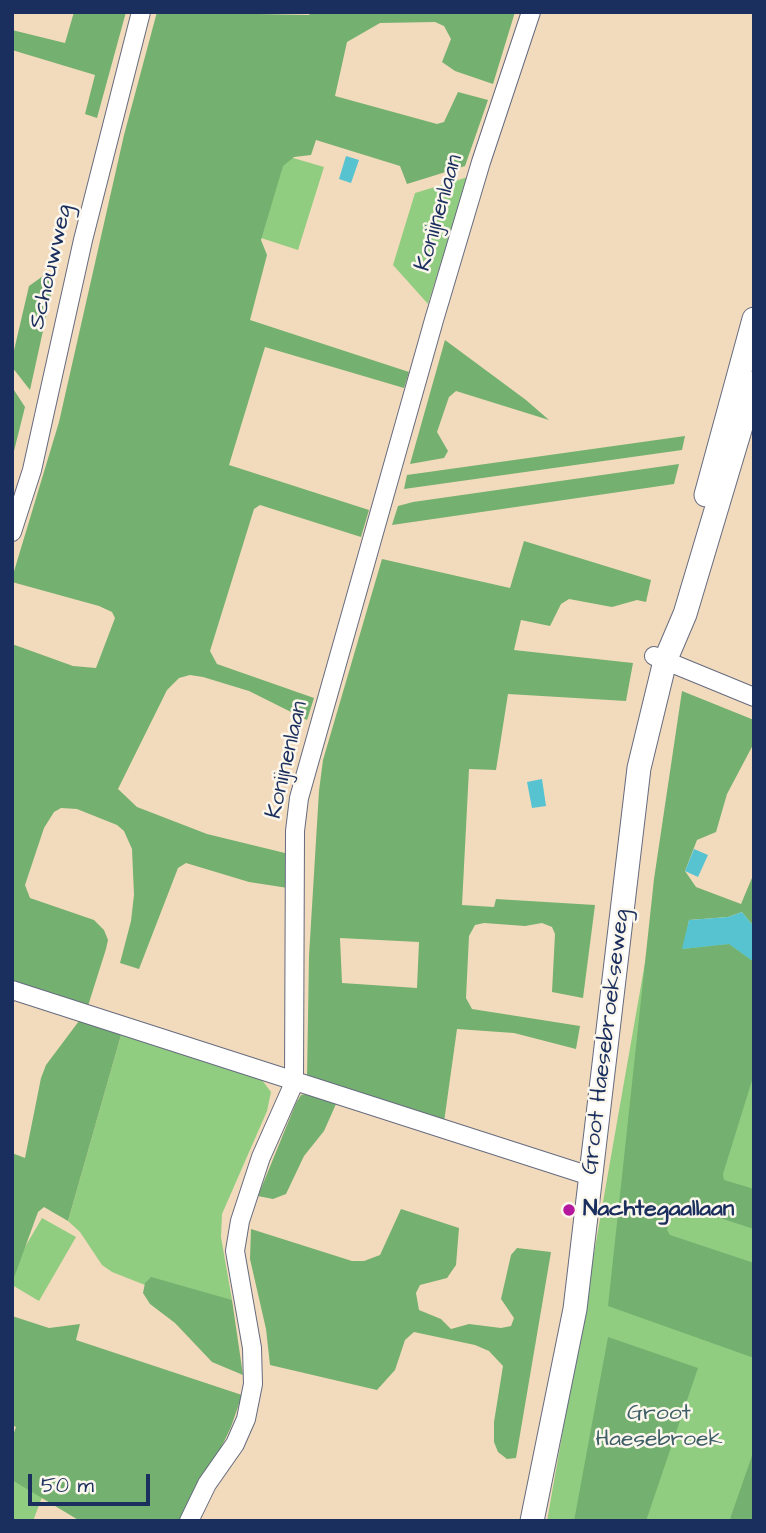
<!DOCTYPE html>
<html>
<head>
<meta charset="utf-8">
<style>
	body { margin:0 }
	#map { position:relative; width:766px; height:1533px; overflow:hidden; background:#f2dbbc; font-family:"Architects Daughter",sans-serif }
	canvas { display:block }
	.frame { position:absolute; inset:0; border:14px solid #1b2f5e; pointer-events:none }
	.scale { position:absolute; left:28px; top:1474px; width:122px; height:32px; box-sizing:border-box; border:4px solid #1b2f5e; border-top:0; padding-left:9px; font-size:21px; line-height:24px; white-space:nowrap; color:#1b2f5e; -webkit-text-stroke:5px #fbf7ec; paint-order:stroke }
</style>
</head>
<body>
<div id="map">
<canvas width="766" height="1533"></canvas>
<div class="frame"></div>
<div class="scale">50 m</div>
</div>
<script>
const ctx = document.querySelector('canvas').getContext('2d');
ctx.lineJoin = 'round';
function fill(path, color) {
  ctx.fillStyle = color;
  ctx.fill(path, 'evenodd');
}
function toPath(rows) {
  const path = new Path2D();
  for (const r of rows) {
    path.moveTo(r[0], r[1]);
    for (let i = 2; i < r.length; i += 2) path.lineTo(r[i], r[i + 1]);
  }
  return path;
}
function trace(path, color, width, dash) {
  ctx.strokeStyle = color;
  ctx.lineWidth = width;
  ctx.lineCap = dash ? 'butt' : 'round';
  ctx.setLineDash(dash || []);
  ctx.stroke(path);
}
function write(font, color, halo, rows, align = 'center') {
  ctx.font = font + ' "Architects Daughter",sans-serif';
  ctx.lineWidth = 5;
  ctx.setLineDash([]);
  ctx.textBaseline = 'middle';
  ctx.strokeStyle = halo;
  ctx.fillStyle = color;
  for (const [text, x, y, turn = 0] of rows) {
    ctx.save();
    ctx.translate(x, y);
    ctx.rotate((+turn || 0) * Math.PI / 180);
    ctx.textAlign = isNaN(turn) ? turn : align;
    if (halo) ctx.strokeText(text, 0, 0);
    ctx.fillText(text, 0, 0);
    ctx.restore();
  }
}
fill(toPath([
	[283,155,324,167,298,250,258,237],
	[468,177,428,304,393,265,415,193],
	[653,917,754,943,754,1521,547,1521],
	[121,1035,262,1080,271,1092,267,1111,222,1214,221,1237,232,1300,145,1285,112,1272,102,1265,80,1232,68,1221],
	[42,1218,76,1237,39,1301,12,1285,12,1269],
	[12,1480,44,1492,33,1521,12,1521]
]), '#91cd81');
fill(toPath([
	[74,12,126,12,97,118,85,114,95,75,12,50,12,30,65,43],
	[157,12,309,15,311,12,515,12,493,84,455,71,442,62,451,39,444,26,435,22,380,23,347,42,335,96,437,124,444,122,458,92,488,100,465,166,407,184,400,166,316,140,311,155,294,157,283,166,261,240,267,255,250,320,409,372,404,388,265,347,229,465,369,510,361,537,260,505,254,509,210,651,217,664,314,698,307,720,249,691,203,677,190,675,179,678,167,690,118,789,137,807,207,834,289,854,288,888,249,882,186,863,178,868,139,969,120,963,131,921,134,895,132,849,124,831,117,825,77,809,61,808,54,812,44,828,25,885,30,898,94,920,104,930,108,940,106,949,87,1009,12,984,12,644,73,666,96,668,115,618,112,612,99,606,12,582,12,578,59,422,124,135],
	[43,276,55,276,30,390,12,367,12,359,29,286],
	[445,340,526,400,549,420,456,391,449,397,437,432,448,451,444,458,410,464],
	[12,387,25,407,12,459],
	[685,436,682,450,404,489,407,475],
	[679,464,674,484,392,525,398,506,413,502],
	[524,541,651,580,646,602,637,600,612,607,569,599,561,604,550,626,521,620,514,650,633,663,626,701,508,694,496,770,469,769,462,905,494,907,496,899,595,905,583,998,552,992,555,934,552,927,542,923,525,926,484,923,475,925,469,936,466,998,472,1009,580,1026,576,1049,514,1033,457,1029,444,1122,307,1078,309,956,319,791,323,760,382,559,510,588],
	[340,938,419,942,417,988,342,983],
	[682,691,754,720,754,743,727,794,716,832,697,840,685,871,696,887,741,904,754,873,754,927,742,912,728,917,689,920,683,949,729,944,754,962,754,1074,723,1174,724,1180,754,1189,754,1229,677,1204,673,1206,667,1230,670,1235,754,1263,754,1358,608,1306,654,879],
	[79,1021,121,1035,68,1221,44,1207,38,1212,12,1283,12,1153,25,1158,41,1078,46,1065],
	[307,1094,336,1104,324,1131,304,1156,286,1194,273,1199,258,1196,296,1103,301,1095],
	[401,1209,459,1228,456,1265,447,1278,420,1285,416,1293,419,1310,441,1319,451,1329,469,1324,501,1328,511,1326,514,1318,501,1299,511,1255,517,1248,551,1252,516,1458,507,1459,498,1452,494,1442,494,1422,503,1366,489,1351,475,1345,414,1332,405,1340,395,1370,377,1390,270,1365,266,1329,250,1259,251,1229,352,1261,364,1261,380,1255],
	[151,1277,232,1300,243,1375,212,1362,175,1323,150,1304,143,1293,145,1283],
	[12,1316,49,1328,80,1324,76,1340,242,1395,231,1427,186,1521,80,1521,12,1480,12,1438,16,1427,12,1425],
	[608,1337,698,1368,646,1521,574,1521],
	[754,1450,754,1521,730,1521,731,1516]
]), '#74b06f');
fill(toPath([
	[346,156,359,160,351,183,339,179],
	[542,779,546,806,532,808,527,782],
	[694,849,708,855,698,877,685,871],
	[742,912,754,927,754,962,729,944,682,949,689,920,728,917]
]), '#57c3d1');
const minor = toPath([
	[12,532,32,470,83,240,141,12],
	[654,656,754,697],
	[12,990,590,1176],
	[189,1521,207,1484,235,1444,246,1419,253,1384,252,1348,235,1251,240,1221,261,1157,294,1083,295,831,299,798,434,320,481,162,531,12]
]);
const tertiary = toPath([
	[706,495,754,319],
	[532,1521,575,1309,639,768,665,661,685,614,754,383]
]);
trace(minor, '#666b7f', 20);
trace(tertiary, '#666b7f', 25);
trace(minor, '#fff', 18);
trace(tertiary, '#fff', 23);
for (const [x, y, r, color] of [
	[569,1210,7,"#b5179e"]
]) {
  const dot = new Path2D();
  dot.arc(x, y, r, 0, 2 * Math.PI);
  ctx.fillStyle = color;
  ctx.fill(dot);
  trace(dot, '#fbf7ec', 2.5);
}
write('23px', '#1b2f5e', '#fbf7ec', [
	["Konijnenlaan",440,213,-74],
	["Schouwweg",52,267,-77],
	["Konijnenlaan",288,760,-77],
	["Groot Haesebroekseweg",607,1042,-83]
]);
write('bold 23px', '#1b2f5e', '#fbf7ec', [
	["Nachtegaallaan",583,1210]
], 'left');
write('23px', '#3e5e68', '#fbf7ec', [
	["Groot",659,1414],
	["Haesebroek",659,1440]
]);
</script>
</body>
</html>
